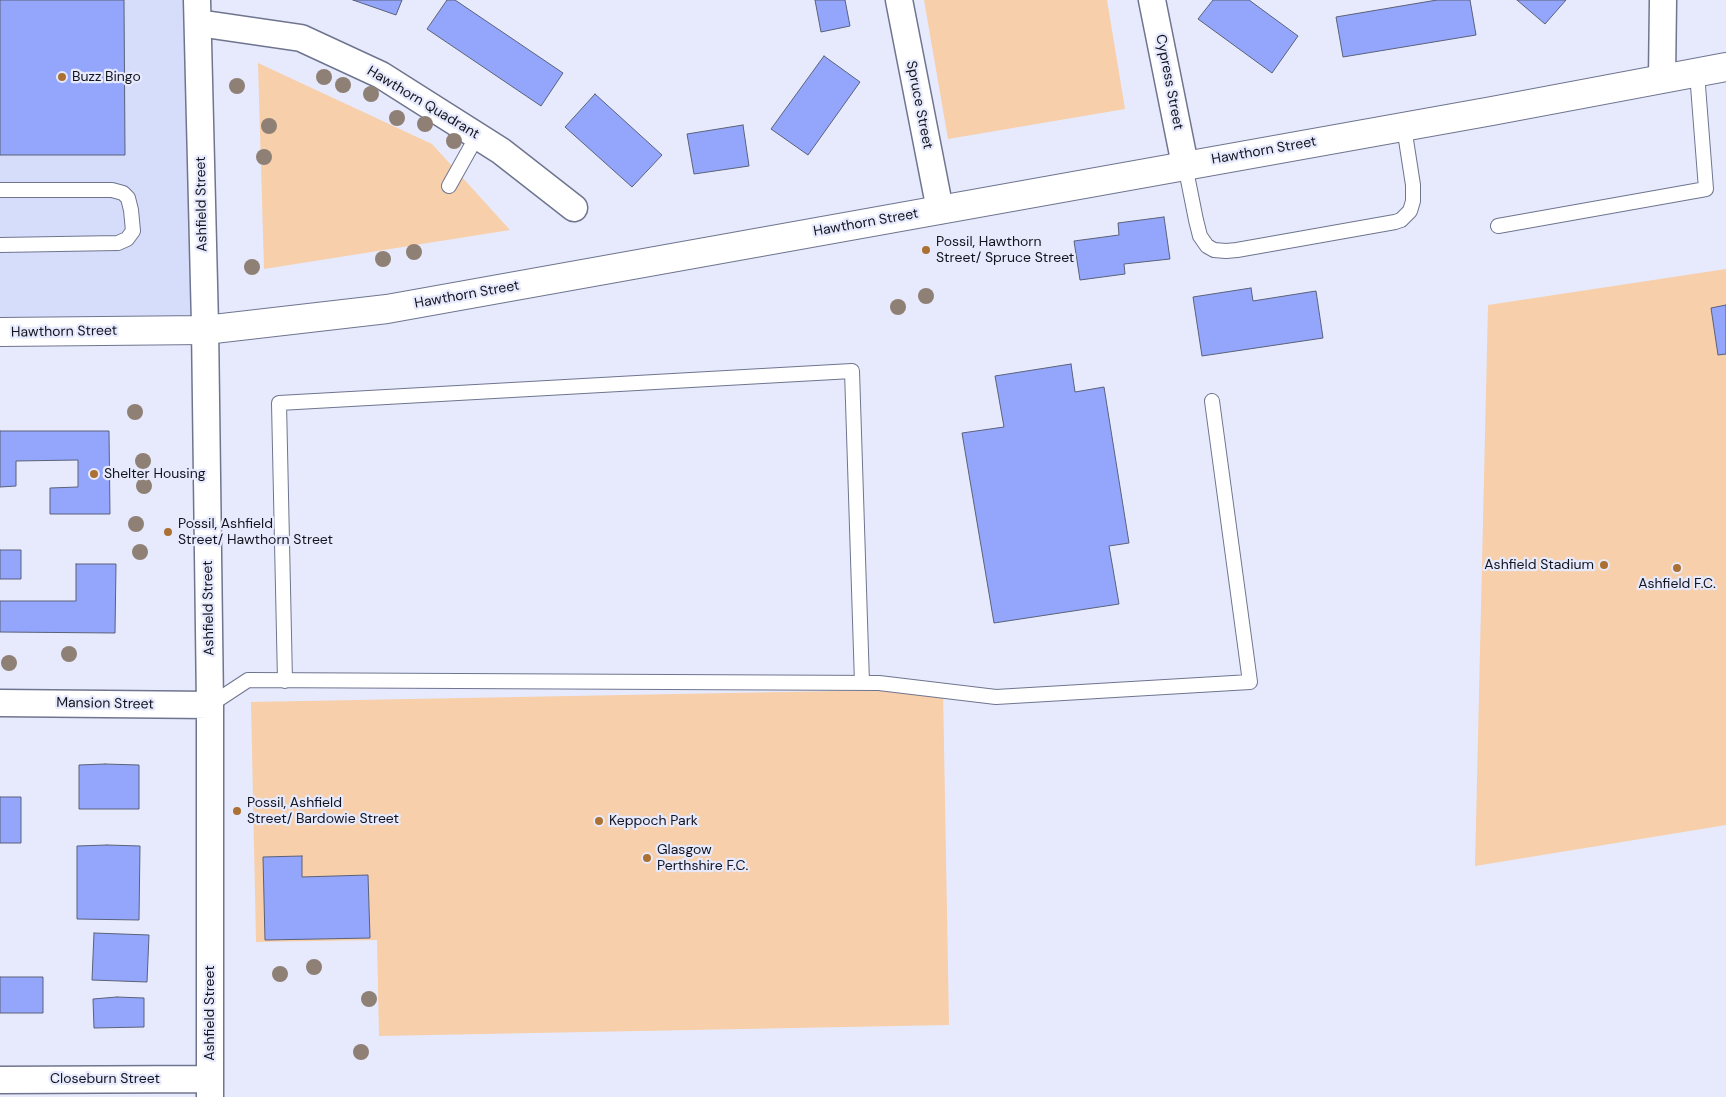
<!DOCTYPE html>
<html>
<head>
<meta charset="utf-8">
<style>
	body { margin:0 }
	canvas { display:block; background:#e6eafc }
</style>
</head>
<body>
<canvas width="1726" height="1097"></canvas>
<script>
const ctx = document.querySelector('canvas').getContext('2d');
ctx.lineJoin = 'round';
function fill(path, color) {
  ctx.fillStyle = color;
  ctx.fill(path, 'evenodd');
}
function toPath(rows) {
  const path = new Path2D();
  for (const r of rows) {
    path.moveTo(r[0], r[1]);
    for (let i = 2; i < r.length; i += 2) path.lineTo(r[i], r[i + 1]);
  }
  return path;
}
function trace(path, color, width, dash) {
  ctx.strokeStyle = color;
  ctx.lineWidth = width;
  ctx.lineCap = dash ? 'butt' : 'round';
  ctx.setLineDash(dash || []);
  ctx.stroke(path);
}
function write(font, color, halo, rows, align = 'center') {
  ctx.font = font + ' "DM Sans",sans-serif';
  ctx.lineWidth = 4.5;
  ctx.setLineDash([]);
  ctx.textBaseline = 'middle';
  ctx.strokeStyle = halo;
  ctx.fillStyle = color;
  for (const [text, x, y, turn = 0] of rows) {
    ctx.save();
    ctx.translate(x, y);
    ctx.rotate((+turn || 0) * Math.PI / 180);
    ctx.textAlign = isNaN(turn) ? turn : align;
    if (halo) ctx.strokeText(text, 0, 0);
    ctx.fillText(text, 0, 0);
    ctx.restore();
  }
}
fill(toPath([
	[0,0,196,0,205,330,0,332]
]), '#d5ddfa');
fill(toPath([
	[924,0,1107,0,1125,109,948,139],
	[258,63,432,144,510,230,264,269],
	[1726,269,1726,825,1475,866,1488,305],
	[943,689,949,1025,379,1036,377,940,256,942,251,702]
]), '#f7cfab');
const building = toPath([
	[0,0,124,0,125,155,0,155,0,0],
	[353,0,402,0,396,15,353,0],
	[447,0,455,0,563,73,541,106,427,29,447,0],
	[815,0,845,0,850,26,821,32,815,0],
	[1213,0,1249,0,1298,36,1272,73,1198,19,1213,0],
	[1437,0,1470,0,1476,35,1343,57,1336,17,1437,0],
	[1517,0,1566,0,1545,24,1517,0],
	[824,56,860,82,808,155,771,129,824,56],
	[595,94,662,155,632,187,565,127,595,94],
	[743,125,749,166,694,174,687,134,743,125],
	[1164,217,1170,259,1124,264,1125,274,1080,280,1074,241,1119,235,1118,223,1164,217],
	[1251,288,1253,301,1316,291,1323,338,1202,356,1193,297,1251,288],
	[1726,305,1726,354,1718,355,1711,308,1726,305],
	[1071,364,1075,392,1104,387,1129,543,1109,546,1119,604,994,623,962,433,1004,427,995,376,1071,364],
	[0,431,109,431,110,514,50,514,50,488,78,487,78,460,16,461,16,486,0,487,0,431],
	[0,550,21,550,21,579,0,579,0,550],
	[76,564,116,564,115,633,0,632,0,601,76,601,76,564],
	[105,764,139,765,139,809,79,809,79,765,105,764],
	[0,797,21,797,21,843,0,843,0,797],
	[107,845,140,846,139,920,77,919,77,846,107,845],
	[302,856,302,877,368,875,370,938,265,940,263,857,302,856],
	[94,933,149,935,147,982,92,980,94,933],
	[0,977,43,977,43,1013,0,1013,0,977],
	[117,997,144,998,144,1027,94,1028,93,999,117,997]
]);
fill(building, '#94a6fb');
trace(building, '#5a617a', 1);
const lane = toPath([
	[1185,165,1196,220,1200,236,1207,246,1214,250,1226,251,1237,250,1395,222,1401,220,1410,211,1413,201,1413,185,1404,127],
	[449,186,477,136],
	[0,190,112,190,123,193,128,198,131,210,133,231,127,239,118,243,0,245],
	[1498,226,1706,189,1697,73],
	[285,681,279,403,852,371,862,683],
	[210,705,248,680,879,683,996,697,1250,682,1212,401]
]);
const street = toPath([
	[197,0,205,325,210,705,210,1097],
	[899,0,940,210],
	[1152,0,1185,165],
	[198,23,301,38,381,75,501,151,574,208],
	[1662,79,1663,0],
	[0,703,210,705],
	[0,1080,209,1079]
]);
const secondary = toPath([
	[0,332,205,330,387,309,1492,111,1726,67]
]);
trace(lane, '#6f758f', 16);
trace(street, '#6f758f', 29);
trace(secondary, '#6f758f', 30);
trace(lane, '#fff', 14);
trace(street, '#fff', 26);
trace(secondary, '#fff', 28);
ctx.fillStyle = '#8f8076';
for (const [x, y] of [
	[324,77],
	[343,85],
	[237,86],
	[371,94],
	[397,118],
	[425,124],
	[269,126],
	[454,141],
	[264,157],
	[414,252],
	[383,259],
	[252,267],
	[926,296],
	[898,307],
	[135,412],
	[143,461],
	[144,486],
	[136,524],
	[140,552],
	[69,654],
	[9,663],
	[314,967],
	[280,974],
	[369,999],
	[361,1052]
]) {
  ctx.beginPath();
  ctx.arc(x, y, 8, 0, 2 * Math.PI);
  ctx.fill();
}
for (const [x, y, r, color] of [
	[62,77,5,"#ab7032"],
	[926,250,5,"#ab7032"],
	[94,474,5,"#ab7032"],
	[168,532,5,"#ab7032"],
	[1604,565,5,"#ab7032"],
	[1677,568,5,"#ab7032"],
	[237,811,5,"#ab7032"],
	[599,821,5,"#ab7032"],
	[647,858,5,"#ab7032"]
]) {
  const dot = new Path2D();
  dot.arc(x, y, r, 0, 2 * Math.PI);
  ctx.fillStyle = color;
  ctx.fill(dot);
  trace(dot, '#e6eafc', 2);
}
write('14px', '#12141e', '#e6eafc', [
	["Buzz Bingo",72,77],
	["Possil, Hawthorn",936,242],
	["Street/ Spruce Street",936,258],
	["Shelter Housing",104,474],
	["Possil, Ashfield",178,524],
	["Street/ Hawthorn Street",178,540],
	["Ashfield Stadium",1594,565,"right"],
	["Ashfield F.C.",1677,584,"center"],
	["Possil, Ashfield",247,803],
	["Street/ Bardowie Street",247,819],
	["Keppoch Park",609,821],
	["Glasgow",657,850],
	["Perthshire F.C.",657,866]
], 'left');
write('14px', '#12141e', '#e6eafc', [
	["Cypress Street",1169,82,79],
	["Hawthorn Quadrant",423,103,31],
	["Spruce Street",919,105,79],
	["Hawthorn Street",1264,151,-10],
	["Ashfield Street",202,204,-91],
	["Hawthorn Street",866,223,-10],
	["Hawthorn Street",467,295,-10],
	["Hawthorn Street",64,332,-1],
	["Ashfield Street",209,608,-91],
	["Mansion Street",105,704,1],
	["Ashfield Street",210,1013,-90],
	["Closeburn Street",105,1079]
]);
</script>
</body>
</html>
